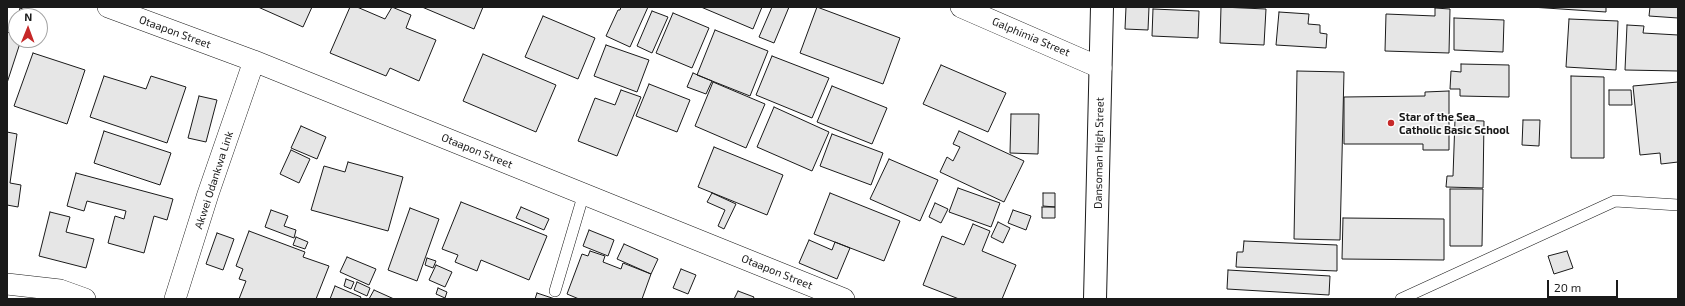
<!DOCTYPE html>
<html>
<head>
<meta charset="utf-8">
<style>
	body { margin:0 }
	#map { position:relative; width:1685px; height:306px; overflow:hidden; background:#fff; font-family:"Exo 2",sans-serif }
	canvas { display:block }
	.frame { position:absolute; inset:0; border:8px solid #1a1a1a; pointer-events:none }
	.north { position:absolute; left:8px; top:8px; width:40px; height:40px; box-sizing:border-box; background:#fff; border:1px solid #a3a3a3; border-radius:50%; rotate:1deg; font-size:11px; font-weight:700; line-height:16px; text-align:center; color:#1a1a1a }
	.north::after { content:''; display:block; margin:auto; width:14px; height:18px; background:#c62828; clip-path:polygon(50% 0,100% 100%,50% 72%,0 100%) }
	.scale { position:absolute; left:1547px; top:280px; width:71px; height:18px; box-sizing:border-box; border:2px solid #1a1a1a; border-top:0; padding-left:5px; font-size:12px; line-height:14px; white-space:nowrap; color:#1a1a1a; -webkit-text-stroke:3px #fff; paint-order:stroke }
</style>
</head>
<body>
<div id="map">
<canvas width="1685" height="306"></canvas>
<div class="frame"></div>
<div class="north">N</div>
<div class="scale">20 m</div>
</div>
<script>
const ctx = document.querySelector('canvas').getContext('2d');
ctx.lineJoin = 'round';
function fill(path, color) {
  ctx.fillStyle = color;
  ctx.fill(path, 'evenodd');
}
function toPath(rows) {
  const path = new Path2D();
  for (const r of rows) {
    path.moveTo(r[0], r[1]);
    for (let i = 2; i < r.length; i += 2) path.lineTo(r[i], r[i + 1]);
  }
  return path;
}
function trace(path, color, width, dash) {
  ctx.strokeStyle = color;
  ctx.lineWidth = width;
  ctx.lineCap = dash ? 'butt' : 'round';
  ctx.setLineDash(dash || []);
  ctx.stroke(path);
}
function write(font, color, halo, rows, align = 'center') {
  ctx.font = font + ' "Exo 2",sans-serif';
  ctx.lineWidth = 3;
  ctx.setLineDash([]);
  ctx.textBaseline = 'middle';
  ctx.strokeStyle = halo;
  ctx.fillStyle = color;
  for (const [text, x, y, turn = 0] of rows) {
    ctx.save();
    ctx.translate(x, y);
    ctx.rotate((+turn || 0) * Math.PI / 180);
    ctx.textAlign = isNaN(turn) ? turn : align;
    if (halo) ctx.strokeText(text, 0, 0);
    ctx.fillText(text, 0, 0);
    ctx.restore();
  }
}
const building = toPath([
	[258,7,312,7,303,27,258,7],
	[350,7,357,7,385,19,392,7,411,15,406,28,436,40,419,81,390,68,386,76,330,53,350,7],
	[422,7,483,7,474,29,422,7],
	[621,7,648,7,630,47,606,36,618,10,620,10,621,7],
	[701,7,762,7,753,29,701,7],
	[772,7,789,7,774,43,759,37,772,7],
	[817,7,900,38,883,84,800,53,817,7],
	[1126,7,1149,7,1148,30,1125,29,1126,7],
	[1221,7,1266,9,1264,45,1220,43,1221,7],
	[1531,7,1606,7,1606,12,1531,7],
	[1650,7,1678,7,1678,18,1649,16,1650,7],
	[20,8,36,14,35,16,18,16,20,8],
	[1435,8,1450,9,1449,53,1385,51,1386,14,1435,16,1435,8],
	[1153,9,1199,11,1198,38,1152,36,1153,9],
	[652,11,668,17,652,53,637,46,652,11],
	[1279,12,1309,14,1308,24,1320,25,1320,33,1327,34,1326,48,1276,45,1279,12],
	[673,13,709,28,692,68,656,53,673,13],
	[543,16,595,38,578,79,525,57,543,16],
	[1454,18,1504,20,1503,52,1454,50,1454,18],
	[1569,19,1618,21,1616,70,1566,67,1569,19],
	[1627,25,1644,26,1643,33,1678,35,1678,71,1625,70,1627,25],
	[715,30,768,51,750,96,697,75,715,30],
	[7,32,16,35,16,40,21,40,7,83,7,32],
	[606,45,649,60,637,92,594,76,606,45],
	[33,53,85,70,67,124,14,106,33,53],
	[483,54,556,85,536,132,463,101,483,54],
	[772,56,829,78,812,118,756,95,772,56],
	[1461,64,1509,65,1509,97,1460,96,1460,89,1450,89,1451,71,1461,72,1461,64],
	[941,65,1006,93,988,132,923,104,941,65],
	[1297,71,1344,72,1340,240,1294,239,1297,71],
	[693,73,712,81,706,94,687,87,693,73],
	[104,76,146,89,151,76,186,87,167,143,90,117,104,76],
	[1571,76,1604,77,1604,158,1571,158,1571,76],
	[713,82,765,104,746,148,695,126,713,82],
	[1678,82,1678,162,1661,164,1660,153,1640,155,1633,86,1678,82],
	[649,84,690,100,677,132,636,116,649,84],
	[832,86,887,108,872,144,817,122,832,86],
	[621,90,641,97,617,156,578,141,595,98,615,105,621,90],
	[1609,90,1631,90,1632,105,1609,105,1609,90],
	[1449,91,1449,150,1423,150,1423,144,1344,144,1344,97,1425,96,1425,92,1449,91],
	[199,96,217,100,206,142,188,138,199,96],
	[774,107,829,132,812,171,757,147,774,107],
	[1011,114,1039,114,1038,154,1010,153,1011,114],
	[1455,120,1484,121,1483,188,1446,187,1447,176,1453,176,1455,120],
	[1523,120,1540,120,1539,146,1522,145,1523,120],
	[301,126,326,137,317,159,291,148,301,126],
	[104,131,171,153,160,185,94,163,104,131],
	[959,131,1024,161,1004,202,940,172,947,157,953,161,960,147,953,144,959,131],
	[7,132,17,134,10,183,21,185,18,207,7,205,7,132],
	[832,134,883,153,871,185,820,166,832,134],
	[714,147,783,175,767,215,698,187,714,147],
	[291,150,310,159,299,183,280,174,291,150],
	[889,159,938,180,920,221,870,199,889,159],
	[348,162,403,177,388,231,311,210,324,166,345,172,348,162],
	[76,173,173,199,167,220,154,216,144,253,108,243,115,216,124,219,126,211,87,201,84,211,67,206,76,173],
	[958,188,1000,203,991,227,949,212,958,188],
	[1450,189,1483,189,1482,246,1450,246,1450,189],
	[712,193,736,204,724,229,718,226,725,210,707,202,712,193],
	[830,193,900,221,884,261,814,234,830,193],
	[1043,193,1055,193,1055,207,1043,206,1043,193],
	[461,202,547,236,529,280,481,260,477,271,455,262,458,255,442,249,461,202],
	[935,203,948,209,941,223,929,217,935,203],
	[521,207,549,219,544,230,516,218,521,207],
	[1042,207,1055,207,1055,218,1042,218,1042,207],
	[410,208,439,219,417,281,388,270,410,208],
	[271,210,288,216,284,226,296,230,294,238,265,227,271,210],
	[1013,210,1031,216,1026,230,1008,223,1013,210],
	[50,212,70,217,66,232,94,239,86,268,39,256,50,212],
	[1343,218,1444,219,1444,260,1342,259,1343,218],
	[998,222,1010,228,1003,243,991,237,998,222],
	[973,224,990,231,982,251,1016,265,1002,299,959,299,923,285,942,236,964,245,973,224],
	[589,230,614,240,608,256,583,246,589,230],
	[249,231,305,252,303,257,329,266,316,299,239,299,246,281,239,279,243,269,236,266,249,231],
	[217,233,234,239,223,270,206,264,217,233],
	[296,237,308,242,305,249,293,245,296,237],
	[809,240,832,250,835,242,850,248,837,279,799,263,809,240],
	[1244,241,1337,245,1337,271,1236,267,1237,252,1243,252,1244,241],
	[624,244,658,259,651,274,617,259,624,244],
	[590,251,605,256,603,262,621,269,623,263,651,274,642,299,579,299,567,294,582,254,588,256,590,251],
	[1567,251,1573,268,1554,274,1548,256,1567,251],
	[347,257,376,269,369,285,340,272,347,257],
	[427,258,436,261,433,268,425,265,427,258],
	[436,265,452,272,445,287,429,280,436,265],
	[681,269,696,275,688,294,673,288,681,269],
	[1228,270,1330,276,1329,295,1227,289,1228,270],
	[346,279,354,282,351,289,344,286,346,279],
	[357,282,370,288,367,296,354,290,357,282],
	[335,286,361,297,360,299,330,299,335,286],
	[438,288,447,292,445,298,436,294,438,288],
	[374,290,394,299,369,299,374,290],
	[738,291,754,297,753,299,734,299,738,291],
	[537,293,555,299,535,299,537,293]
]);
fill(building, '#e6e6e6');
trace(building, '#1a1a1a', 1);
const service = toPath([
	[555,291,584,193],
	[1401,299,1615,201,1678,205]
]);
const minor = toPath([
	[108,7,254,61,844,299],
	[961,7,1101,68],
	[7,284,60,290,85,299],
	[175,299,208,194,254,61]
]);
const tertiary = toPath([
	[1095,299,1102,7]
]);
trace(service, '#1a1a1a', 12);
trace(minor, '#1a1a1a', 22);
trace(tertiary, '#1a1a1a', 24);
trace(service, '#fff', 11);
trace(minor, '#fff', 21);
trace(tertiary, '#fff', 22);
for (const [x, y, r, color] of [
	[1391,123,4,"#c62828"]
]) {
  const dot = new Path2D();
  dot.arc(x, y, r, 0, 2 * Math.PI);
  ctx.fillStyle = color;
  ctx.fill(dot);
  trace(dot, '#fff', 1.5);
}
write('11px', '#1a1a1a', '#fff', [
	["Otaapon Street",175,32,20],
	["Galphimia Street",1031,37,23],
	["Otaapon Street",477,151,22],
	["Dansoman High Street",1099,153,-89],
	["Akwei Odankwa Link",214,180,-72],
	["Otaapon Street",777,272,22]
]);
write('bold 11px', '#1a1a1a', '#fff', [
	["Star of the Sea",1399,117],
	["Catholic Basic School",1399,130]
], 'left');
</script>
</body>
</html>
